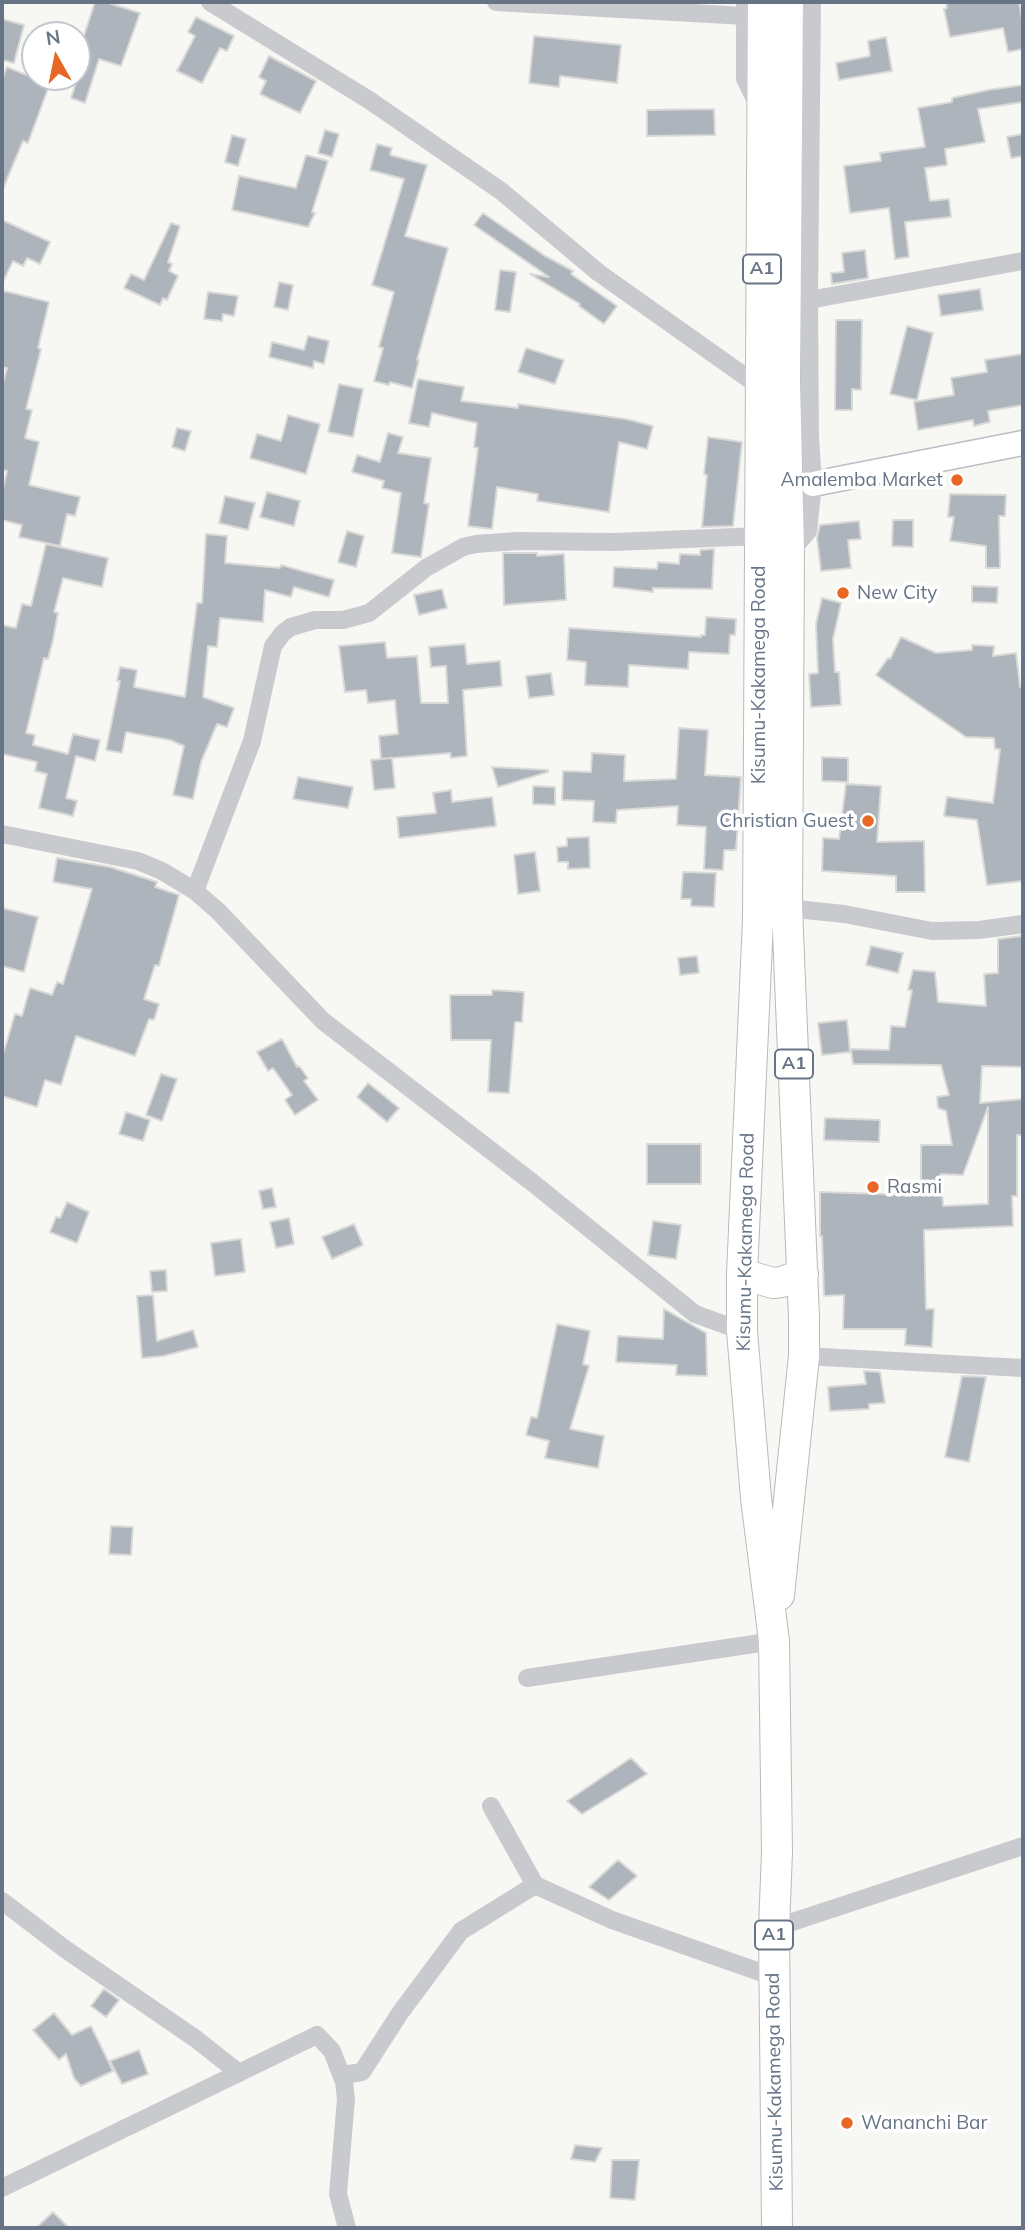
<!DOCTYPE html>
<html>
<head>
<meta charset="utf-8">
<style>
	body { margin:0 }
	#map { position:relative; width:1025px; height:2230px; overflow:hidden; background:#f7f7f4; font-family:Mulish,sans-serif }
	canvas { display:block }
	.frame { position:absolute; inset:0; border:4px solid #667486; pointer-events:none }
	.north { position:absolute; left:21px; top:21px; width:70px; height:70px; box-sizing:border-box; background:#fff; border:2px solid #c2c7cf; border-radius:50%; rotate:351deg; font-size:19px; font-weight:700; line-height:28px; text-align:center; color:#667486 }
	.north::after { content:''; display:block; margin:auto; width:24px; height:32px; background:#e76725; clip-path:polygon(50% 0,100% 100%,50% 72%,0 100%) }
</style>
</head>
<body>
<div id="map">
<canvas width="1025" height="2230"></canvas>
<div class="frame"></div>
<div class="north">N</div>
</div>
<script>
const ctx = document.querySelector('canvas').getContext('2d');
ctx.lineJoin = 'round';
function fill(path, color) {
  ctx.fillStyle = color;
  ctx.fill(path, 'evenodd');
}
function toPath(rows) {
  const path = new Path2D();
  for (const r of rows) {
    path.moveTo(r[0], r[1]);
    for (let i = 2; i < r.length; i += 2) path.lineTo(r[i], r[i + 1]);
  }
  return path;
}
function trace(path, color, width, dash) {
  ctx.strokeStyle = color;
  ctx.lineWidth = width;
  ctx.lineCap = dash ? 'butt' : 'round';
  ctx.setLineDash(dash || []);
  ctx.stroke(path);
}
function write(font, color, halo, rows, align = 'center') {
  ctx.font = font + ' Mulish,sans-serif';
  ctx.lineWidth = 7;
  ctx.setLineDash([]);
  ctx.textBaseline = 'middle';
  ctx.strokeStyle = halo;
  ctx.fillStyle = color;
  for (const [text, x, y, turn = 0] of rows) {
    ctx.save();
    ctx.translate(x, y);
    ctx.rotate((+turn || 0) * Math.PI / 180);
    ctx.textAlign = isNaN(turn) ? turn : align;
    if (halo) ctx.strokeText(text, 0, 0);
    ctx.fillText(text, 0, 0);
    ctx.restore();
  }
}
const building = toPath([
	[95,2,105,2,140,13,121,66,99,59,85,103,71,98,85,56,78,54,95,2],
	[946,2,1019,2,1023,25,1023,49,1008,52,1003,28,950,37,944,9,947,8,946,2],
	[196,17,234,36,227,51,220,48,202,83,177,71,195,36,188,32,196,17],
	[2,19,24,25,14,63,2,60,2,19],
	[534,36,621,45,617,83,560,76,559,87,529,83,534,36],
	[886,37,892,71,839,80,836,63,870,56,868,41,886,37],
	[269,56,316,81,300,113,260,94,266,81,259,77,269,56],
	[7,67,41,81,40,84,49,86,28,143,23,141,2,191,2,80,7,67],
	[1023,85,1023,102,978,109,985,142,945,149,947,165,925,168,930,201,949,199,951,217,905,222,909,257,895,259,889,208,850,213,844,166,881,161,880,153,925,147,918,108,952,102,952,98,988,90,1023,85],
	[714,109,715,135,647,136,647,110,714,109],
	[325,130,339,134,332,157,318,153,325,130],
	[1023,134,1023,156,1011,158,1007,137,1023,134],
	[232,135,246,139,238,166,225,162,232,135],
	[377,144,392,148,390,155,427,165,405,236,448,248,417,360,419,360,412,388,390,382,389,385,374,381,383,348,379,347,394,292,372,285,404,179,370,170,377,144],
	[306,155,328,161,312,212,315,213,308,227,232,210,239,176,296,188,306,155],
	[483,213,545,256,573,271,571,274,617,306,604,324,579,306,580,304,530,274,549,277,474,225,483,213],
	[2,220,50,242,40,264,27,258,23,266,13,261,2,284,2,220],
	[171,223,180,226,168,262,172,264,169,271,178,276,167,300,163,298,160,305,124,288,131,274,144,280,171,223],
	[865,250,868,278,832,284,831,273,844,272,842,253,865,250],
	[500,270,516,272,510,312,495,310,500,270],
	[279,282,293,285,288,310,274,307,279,282],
	[980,289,983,310,941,316,938,295,980,289],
	[4,291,49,302,38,348,41,349,26,409,32,410,25,438,39,442,29,485,80,497,75,516,67,514,60,546,19,537,22,525,2,520,2,493,7,471,2,469,2,388,7,368,2,367,2,299,4,291],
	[208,292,238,296,234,316,223,314,222,321,204,319,208,292],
	[836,320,862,320,861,390,852,389,852,410,835,410,836,320],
	[907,326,933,333,917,400,890,394,907,326],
	[308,336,329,341,324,364,314,361,313,368,269,357,272,342,304,350,308,336],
	[526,348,564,360,555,384,518,372,526,348],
	[1023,354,1023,405,988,411,990,422,974,426,973,420,918,430,914,402,954,395,951,378,987,372,985,360,1023,354],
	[418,379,464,387,461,401,518,408,518,404,626,419,653,426,647,449,619,442,609,512,537,501,538,494,497,487,492,529,468,526,478,448,474,447,477,423,432,413,429,427,409,423,418,379],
	[339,384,363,389,353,437,328,432,339,384],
	[288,415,320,424,306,474,250,458,257,434,281,441,288,415],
	[177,428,191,431,185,451,172,447,177,428],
	[388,433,403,437,398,453,431,458,424,503,429,504,421,557,392,553,401,493,382,488,384,481,352,472,357,455,380,462,388,433],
	[708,437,742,442,733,526,702,527,707,475,704,474,708,437],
	[267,492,300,501,294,526,260,517,267,492],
	[950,494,1006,495,1005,516,999,516,1000,568,986,568,986,546,950,541,954,517,948,517,950,494],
	[225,496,255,503,248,530,219,523,225,496],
	[893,520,913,520,913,547,892,546,893,520],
	[859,521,861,539,848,540,851,568,821,571,817,538,820,525,859,521],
	[347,531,364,536,356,567,338,562,347,531],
	[206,534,227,536,225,563,280,568,281,565,334,580,329,597,294,587,291,597,265,590,263,622,220,618,217,647,208,646,203,697,234,708,227,727,217,724,201,762,193,799,173,795,184,746,170,740,126,732,122,753,106,750,120,681,117,681,120,667,137,670,134,687,185,697,197,603,202,603,206,534],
	[46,544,108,558,102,587,63,578,54,612,58,613,53,640,48,659,44,658,26,733,35,735,33,745,68,754,73,734,100,740,95,761,76,756,66,798,77,801,73,816,39,808,47,774,35,771,37,762,2,754,2,625,16,628,22,604,31,606,46,544],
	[714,549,712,589,653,588,653,592,613,587,614,567,657,569,658,562,679,564,680,554,700,555,700,550,714,549],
	[503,553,537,553,537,556,564,554,566,600,504,605,503,553],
	[972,586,998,587,997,603,972,602,972,586],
	[442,589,447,608,419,615,414,595,442,589],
	[822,598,841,603,833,639,835,672,839,672,841,705,811,707,809,674,818,673,816,624,822,598],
	[706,617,736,619,735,635,730,635,729,654,689,652,688,669,629,665,628,687,585,685,586,662,567,660,569,628,701,637,701,635,705,635,706,617],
	[901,637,936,653,972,650,972,645,994,646,993,656,1016,653,1020,687,1023,686,1023,881,987,885,977,820,944,816,947,797,993,803,1000,749,995,749,994,738,966,737,876,675,888,658,890,659,901,637],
	[385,642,387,658,417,656,421,703,448,703,446,666,431,667,429,647,465,644,467,664,500,661,502,686,463,690,467,756,451,758,450,753,381,759,379,736,398,734,395,700,368,703,366,690,345,692,339,646,385,642],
	[551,673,554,695,529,698,526,676,551,673],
	[679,728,708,730,705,775,741,777,736,850,724,850,723,870,704,869,706,827,677,825,678,806,617,810,616,823,593,822,594,801,562,800,563,771,591,772,592,753,625,755,624,781,676,779,679,728],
	[822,757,848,758,848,782,822,781,822,757],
	[392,758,395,788,374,790,371,760,392,758],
	[492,767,548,770,548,772,498,787,492,767],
	[298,777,353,787,348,808,293,799,298,777],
	[846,784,881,786,877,842,924,841,925,892,896,892,896,876,822,871,823,838,839,839,846,784],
	[533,786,555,787,555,805,533,804,533,786],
	[451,790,452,802,492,797,496,826,399,838,397,817,436,813,433,793,451,790],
	[589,837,590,868,568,869,568,862,558,862,557,847,567,846,567,838,589,837],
	[535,852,540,891,518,894,514,855,535,852],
	[57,858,110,867,157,882,155,887,179,895,159,966,155,965,144,999,159,1004,154,1020,149,1019,135,1056,76,1036,61,1085,45,1080,37,1107,2,1096,2,1058,15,1014,22,1016,30,988,52,995,57,982,63,984,92,889,53,882,57,858],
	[683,872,716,873,714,907,691,906,691,899,681,899,683,872],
	[2,908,38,917,24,972,2,966,2,908],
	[1022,936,1023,1067,982,1066,980,1103,1023,1099,1023,1135,1017,1135,1017,1196,1012,1196,1013,1226,924,1230,926,1309,934,1309,932,1347,905,1345,906,1329,843,1329,844,1295,824,1296,822,1236,820,1236,820,1192,911,1195,911,1182,921,1181,921,1145,952,1145,946,1111,938,1108,937,1097,949,1095,941,1065,853,1064,851,1049,889,1050,891,1026,905,1027,912,990,908,990,913,970,935,972,938,1002,986,1006,984,974,998,973,998,939,1022,936],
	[988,1107,988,1204,943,1206,941,1174,963,1175,988,1107],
	[871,946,903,953,898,973,866,965,871,946],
	[697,956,699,973,680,975,678,958,697,956],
	[492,990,524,992,522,1022,515,1022,509,1093,488,1092,491,1040,451,1040,450,995,492,995,492,990],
	[847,1020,850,1052,822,1055,818,1023,847,1020],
	[282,1039,297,1067,299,1066,308,1078,304,1081,318,1100,295,1115,285,1100,292,1095,273,1068,268,1071,257,1052,282,1039],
	[161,1074,177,1079,162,1121,146,1115,161,1074],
	[368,1083,399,1108,387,1122,357,1097,368,1083],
	[126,1112,150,1120,143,1141,119,1134,126,1112],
	[825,1118,880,1120,879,1142,824,1140,825,1118],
	[647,1144,701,1144,701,1184,647,1184,647,1144],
	[272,1188,276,1207,263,1209,259,1191,272,1188],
	[67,1202,89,1212,77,1243,50,1232,56,1217,60,1218,67,1202],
	[289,1218,294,1244,276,1248,270,1222,289,1218],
	[653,1221,681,1225,676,1259,648,1255,653,1221],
	[354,1224,363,1245,332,1259,322,1237,354,1224],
	[241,1239,245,1272,215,1276,211,1243,241,1239],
	[166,1270,167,1291,152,1292,150,1271,166,1270],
	[153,1295,157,1341,193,1330,198,1347,163,1356,142,1358,137,1296,153,1295],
	[664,1309,706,1333,707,1376,676,1375,677,1365,616,1362,618,1336,663,1339,664,1309],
	[557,1324,590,1331,583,1364,589,1366,570,1429,604,1436,598,1468,545,1458,549,1441,526,1435,531,1417,537,1418,557,1324],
	[864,1371,880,1372,885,1403,869,1404,869,1409,830,1411,828,1387,866,1384,864,1371],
	[962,1376,986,1377,969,1462,945,1457,962,1376],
	[111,1526,133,1527,131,1555,109,1554,111,1526],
	[631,1758,647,1774,582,1814,567,1801,631,1758],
	[618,1860,637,1876,609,1900,589,1887,618,1860],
	[104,1989,119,2000,106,2017,91,2006,104,1989],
	[54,2013,72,2035,91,2026,113,2071,81,2086,74,2078,66,2054,59,2060,33,2030,54,2013],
	[139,2050,148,2074,122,2084,110,2061,139,2050],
	[575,2145,602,2148,595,2162,571,2159,575,2145],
	[612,2160,639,2160,635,2200,610,2198,612,2160],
	[53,2212,69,2228,36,2228,53,2212]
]);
fill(building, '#aeb4bb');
trace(building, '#d9d9d7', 2);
const secondary = toPath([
	[813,484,1023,443]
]);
const trunk = toPath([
	[763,2,758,920,742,1274,742,1331,756,1498,774,1641,777,1852,774,1928,777,2228],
	[742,1274,773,1283,782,1282,803,1274],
	[779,1595,804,1356,804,1318,787,908,789,553,785,379,788,2]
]);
trace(secondary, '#babdc2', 27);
trace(trunk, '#b8babe', 32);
trace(toPath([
	[210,2,369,100,501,191,599,273,760,387],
	[496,2,745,16],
	[745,2,745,79,758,105],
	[809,300,1023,261],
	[789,553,808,531,813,484,810,437,809,300,812,2],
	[2,834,138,861,162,871,195,891,218,911,323,1021,533,1183,695,1314,742,1331],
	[195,891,252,741,273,646,283,633,291,627,315,620,343,620,369,613,426,568,463,547,476,544,517,541,615,542,760,536],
	[787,908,844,914,932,931,979,930,1023,924],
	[804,1356,1023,1368],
	[527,1678,774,1641],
	[491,1806,535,1885,612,1920,774,1977],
	[2,1901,65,1949,196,2039,239,2073],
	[774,1928,1023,1846],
	[343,2075,362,2072,400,2013,461,1931,535,1885],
	[2,2188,317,2035,332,2051,344,2082,346,2099,338,2194,347,2228]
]), '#c8cace', 18);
trace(secondary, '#fff', 24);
trace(trunk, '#fff', 30);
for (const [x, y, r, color] of [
	[957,480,7,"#e76725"],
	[843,593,7,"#e76725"],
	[868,821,7,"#e76725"],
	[873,1187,7,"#e76725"],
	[847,2123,7,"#e76725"]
]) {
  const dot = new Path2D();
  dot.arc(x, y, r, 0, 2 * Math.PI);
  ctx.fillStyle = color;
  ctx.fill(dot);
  trace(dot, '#fff', 2.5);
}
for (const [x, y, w] of [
	[762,269,38],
	[794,1064,38],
	[774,1935,38]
]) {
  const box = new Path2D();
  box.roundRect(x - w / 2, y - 14.5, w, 29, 5);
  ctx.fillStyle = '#fff';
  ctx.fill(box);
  trace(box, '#667486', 2);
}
write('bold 18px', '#667486', null, [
	["A1",762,269],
	["A1",794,1064],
	["A1",774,1935]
]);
write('19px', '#667486', '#fff', [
	["Amalemba Market",943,480,"right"],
	["New City",857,593],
	["Christian Guest",854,821,"right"],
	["Rasmi",887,1187],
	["Wananchi Bar",861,2123]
], 'left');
write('19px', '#667486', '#fff', [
	["Kisumu-Kakamega Road",759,675,-90],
	["Kisumu-Kakamega Road",746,1242,-89],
	["Kisumu-Kakamega Road",775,2082,-91]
]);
</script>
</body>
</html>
